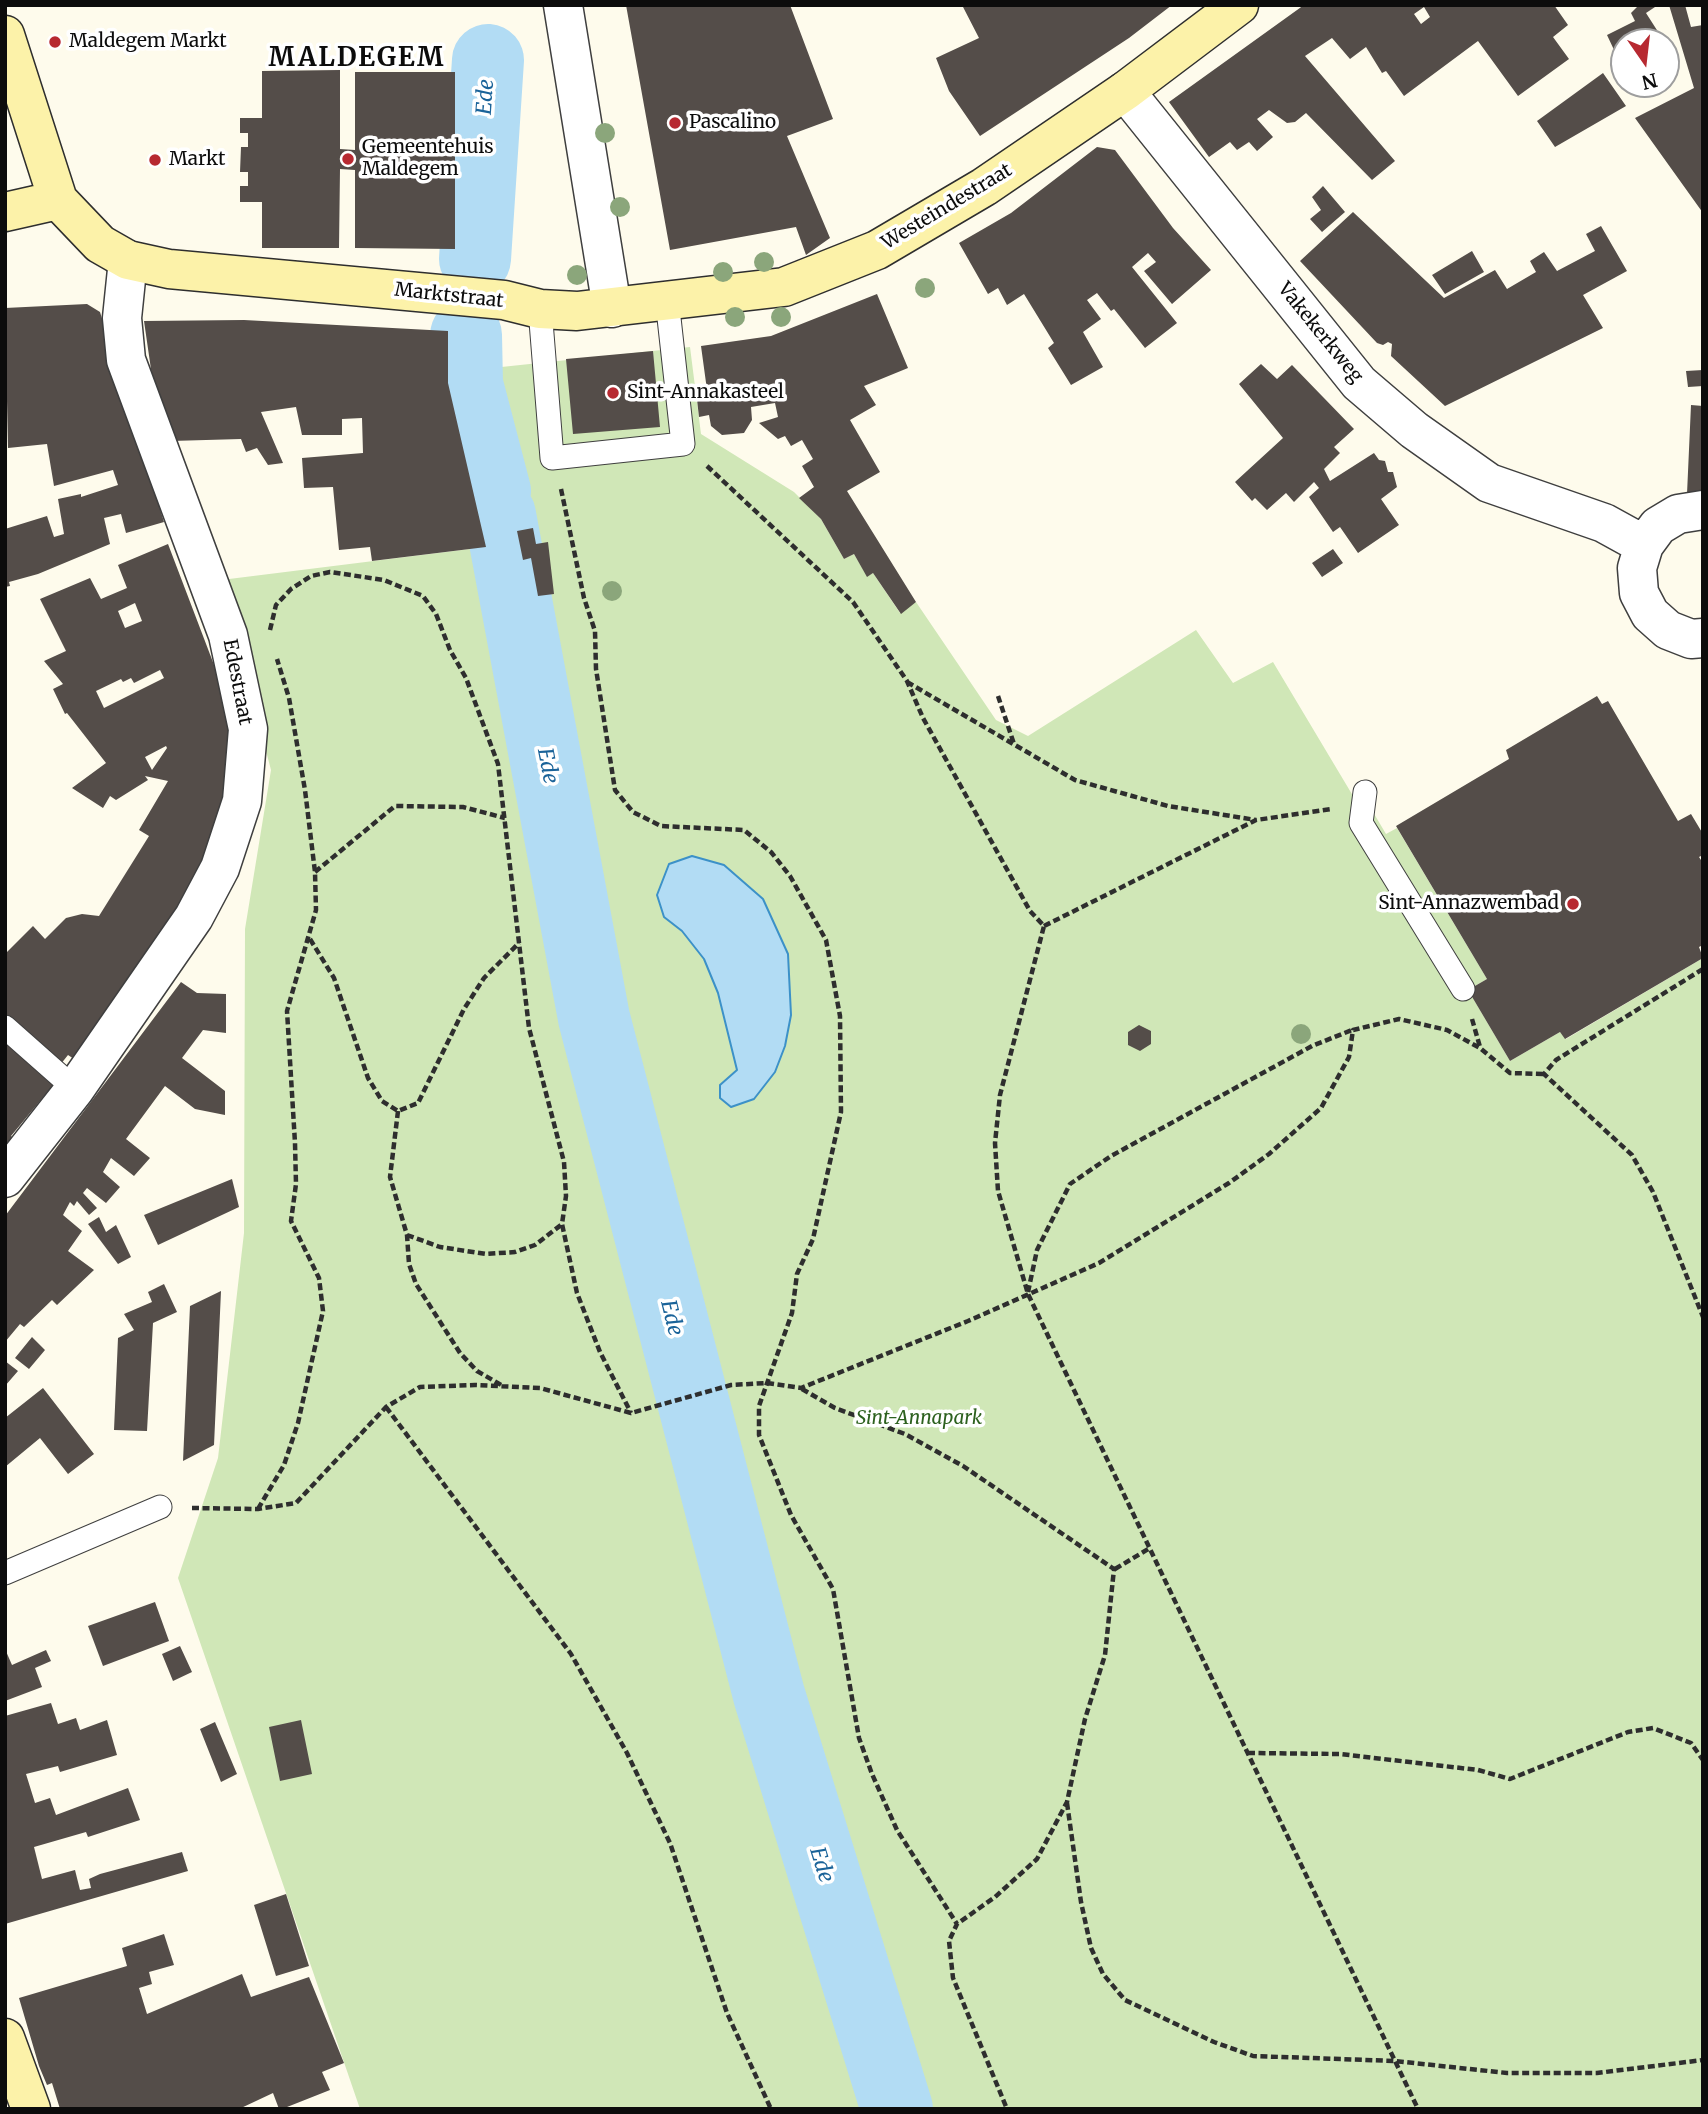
<!DOCTYPE html>
<html>
<head>
<meta charset="utf-8">
<style>
	body { margin:0 }
	#map { position:relative; width:1708px; height:2114px; overflow:hidden; background:#fefbec; font-family:Merriweather,serif }
	canvas { display:block }
	.frame { position:absolute; inset:0; border:7px solid #0c0c0c; pointer-events:none }
	.north { position:absolute; left:1610px; top:28px; width:70px; height:70px; box-sizing:border-box; background:#fff; border:2px solid #9e9e9e; border-radius:50%; rotate:166deg; font-size:19px; font-weight:700; line-height:28px; text-align:center; color:#0c0c0c }
	.north::after { content:''; display:block; margin:auto; width:24px; height:32px; background:#b72931; clip-path:polygon(50% 0,100% 100%,50% 72%,0 100%) }
</style>
</head>
<body>
<div id="map">
<canvas width="1708" height="2114"></canvas>
<div class="frame"></div>
<div class="north">N</div>
</div>
<script>
const ctx = document.querySelector('canvas').getContext('2d');
ctx.lineJoin = 'round';
function fill(path, color) {
  ctx.fillStyle = color;
  ctx.fill(path, 'evenodd');
}
function toPath(rows) {
  const path = new Path2D();
  for (const r of rows) {
    path.moveTo(r[0], r[1]);
    for (let i = 2; i < r.length; i += 2) path.lineTo(r[i], r[i + 1]);
  }
  return path;
}
function trace(path, color, width, dash) {
  ctx.strokeStyle = color;
  ctx.lineWidth = width;
  ctx.lineCap = dash ? 'butt' : 'round';
  ctx.setLineDash(dash || []);
  ctx.stroke(path);
}
function write(font, color, halo, rows, align = 'center') {
  ctx.font = font + ' Merriweather,serif';
  ctx.lineWidth = 7;
  ctx.setLineDash([]);
  ctx.textBaseline = 'middle';
  ctx.strokeStyle = halo;
  ctx.fillStyle = color;
  for (const [text, x, y, turn = 0] of rows) {
    ctx.save();
    ctx.translate(x, y);
    ctx.rotate((+turn || 0) * Math.PI / 180);
    ctx.textAlign = isNaN(turn) ? turn : align;
    if (halo) ctx.strokeText(text, 0, 0);
    ctx.fillText(text, 0, 0);
    ctx.restore();
  }
}
fill(toPath([
	[448,331,492,332,492,368,690,347,701,434,794,492,821,519,844,559,854,554,867,576,873,573,900,613,916,602,996,720,1028,736,1196,630,1233,683,1273,662,1365,816,1373,812,1386,834,1397,828,1487,979,1468,990,1510,1061,1560,1032,1566,1039,1703,958,1703,2109,360,2109,178,1578,218,1458,244,1233,245,929,271,770,221,580,486,547,448,383]
]), '#d0e7b7');
const water = toPath([
	[692,856,724,865,763,899,788,954,791,1015,785,1046,775,1072,754,1099,731,1107,720,1098,720,1085,737,1070,718,993,704,959,682,931,664,917,657,895,669,864,692,856]
]);
fill(water, '#b2dcf4');
trace(water, '#3c91c8', 2);
trace(toPath([
	[475,259,488,60],
	[466,335,467,384,495,491],
	[500,515,594,1018,769,1695,897,2109]
]), '#b2dcf4', 72);
fill(toPath([
	[626,5,790,5,833,119,787,136,830,238,806,255,796,227,670,250],
	[962,5,1172,5,1129,38,980,136,949,91,936,58,979,38],
	[1304,5,1554,5,1568,25,1553,37,1569,59,1518,96,1478,41,1404,96,1386,71,1382,73,1366,47,1350,59,1332,38,1305,56,1395,161,1372,180,1306,113,1295,122,1287,123,1269,110,1257,119,1273,137,1257,151,1249,142,1237,150,1230,142,1209,157,1169,102],
	[1424,7,1430,17,1421,24,1414,14],
	[1639,5,1658,5,1646,13,1662,38,1657,42,1645,42,1644,38,1624,42,1624,48,1615,52,1607,35,1635,21,1631,13],
	[1669,5,1685,5,1691,27,1703,25,1703,213,1635,118,1694,88],
	[340,70,340,149,355,150,355,72,455,72,455,249,355,248,355,170,340,169,339,248,262,248,262,202,240,202,240,186,248,186,248,172,240,172,241,147,248,147,248,133,240,133,240,118,262,118,262,71],
	[1603,73,1626,106,1555,147,1537,121],
	[1097,147,1115,150,1173,228,1211,270,1172,304,1144,271,1156,262,1148,253,1132,267,1177,323,1145,348,1114,309,1111,311,1097,293,1087,300,1101,319,1083,332,1103,367,1071,385,1048,348,1054,343,1024,294,1007,305,998,288,988,294,959,243,1011,213],
	[1323,186,1345,212,1322,232,1310,219,1321,210,1312,197],
	[1353,212,1444,298,1495,270,1507,289,1536,272,1530,261,1544,252,1557,271,1595,251,1586,234,1601,226,1627,271,1583,295,1603,328,1445,406,1391,356,1392,344,1388,342,1383,345,1377,343,1300,261],
	[1472,251,1484,272,1445,294,1432,275],
	[877,294,908,368,864,386,876,405,850,420,880,472,847,491,916,602,901,614,873,573,867,577,854,554,844,559,821,519,799,498,814,487,802,466,813,459,802,440,791,446,785,436,778,439,759,423,778,417,775,403,751,407,752,420,744,433,722,435,711,426,709,415,699,417,696,391,707,390,701,346,771,336],
	[87,304,100,312,164,522,126,533,121,514,104,518,110,544,38,574,9,582,10,586,5,587,5,529,47,516,54,537,64,534,58,499,81,494,81,497,118,485,113,470,54,486,47,444,8,448,5,308],
	[244,320,448,331,448,383,486,547,372,561,370,547,339,550,333,487,304,488,302,458,363,453,362,418,342,419,342,435,302,435,296,407,261,412,283,463,268,465,257,448,246,452,241,439,171,441,155,397,144,321],
	[653,351,660,427,573,434,566,359],
	[1261,364,1277,379,1292,365,1354,429,1334,447,1340,453,1324,469,1330,481,1374,453,1379,460,1385,461,1388,472,1393,472,1397,487,1381,499,1399,525,1358,553,1340,527,1333,532,1309,497,1319,488,1314,482,1294,502,1286,493,1267,510,1255,498,1252,501,1235,482,1283,438,1239,384],
	[1703,370,1703,386,1688,387,1686,371],
	[1691,405,1703,406,1703,496,1687,494],
	[533,528,536,544,548,542,554,594,538,596,531,558,523,560,517,531],
	[168,544,227,699,234,771,201,868,129,988,74,1059,68,1055,60,1065,5,1017,5,954,33,926,45,939,66,918,82,914,99,916,149,836,139,830,168,781,145,776,148,780,116,800,110,796,103,808,72,788,106,763,67,713,65,714,53,689,63,684,44,661,66,651,40,599,90,578,101,599,127,588,118,565],
	[135,603,142,621,125,628,118,611],
	[160,670,164,678,104,708,96,691,121,679,123,682,131,678,134,683],
	[166,746,167,748,152,770,145,757],
	[1333,549,1343,563,1322,577,1312,563],
	[1597,696,1602,704,1608,701,1678,821,1691,814,1703,834,1703,855,1699,857,1703,863,1703,945,1699,947,1703,958,1565,1039,1560,1032,1510,1061,1468,990,1487,979,1396,826,1509,759,1506,750],
	[181,982,197,993,226,994,226,1033,203,1030,182,1058,225,1091,225,1115,195,1109,165,1086,126,1139,150,1158,134,1176,111,1158,103,1172,120,1187,106,1203,87,1188,83,1193,97,1208,89,1215,77,1201,74,1206,70,1202,63,1215,82,1231,68,1251,94,1270,57,1305,52,1300,24,1327,20,1324,5,1342,5,1216],
	[1139,1025,1151,1031,1151,1044,1140,1051,1128,1045,1128,1032],
	[5,1038,54,1084,11,1136,19,1143,5,1159],
	[232,1179,239,1207,158,1245,144,1215],
	[99,1217,106,1232,116,1225,131,1257,118,1264,88,1224],
	[164,1284,177,1312,153,1323,147,1431,114,1430,118,1338,134,1330,124,1314,152,1302,148,1292],
	[221,1291,214,1445,183,1461,190,1306],
	[32,1337,45,1350,29,1369,15,1358],
	[5,1361,18,1371,5,1386],
	[43,1388,94,1454,68,1474,40,1438,5,1467,5,1418],
	[155,1602,169,1641,103,1666,88,1626],
	[180,1646,192,1672,173,1681,162,1654],
	[5,1649,12,1665,46,1650,51,1661,35,1668,42,1687,5,1701],
	[51,1703,58,1724,76,1718,80,1730,107,1720,117,1755,60,1772,58,1766,26,1774,35,1803,50,1798,56,1815,128,1788,140,1820,88,1837,86,1832,34,1847,42,1879,75,1870,80,1890,91,1888,89,1879,100,1874,182,1852,188,1871,5,1924,5,1716],
	[301,1720,312,1774,280,1781,269,1727],
	[215,1722,237,1774,221,1782,200,1729],
	[286,1894,309,1966,276,1976,254,1905],
	[164,1934,174,1965,149,1972,152,1984,139,1988,147,2014,242,1974,251,1997,309,1977,344,2063,322,2072,330,2090,282,2109,279,2109,273,2093,239,2109,60,2109,52,2083,47,2085,39,2066,19,1998,127,1966,122,1948]
]), '#544d49');
const lane = toPath([
	[540,309,552,458,683,444,667,300],
	[1365,792,1361,823,1463,989],
	[5,1027,75,1089],
	[5,1573,160,1507]
]);
const street = toPath([
	[563,5,612,308],
	[1125,91,1359,383,1414,430,1489,483,1604,523,1644,545],
	[1703,510,1678,514,1658,526,1644,545,1637,568,1639,593,1650,614,1668,630,1691,639,1703,638],
	[5,1178,75,1089,194,917,220,868,242,801,248,729,228,635,126,360,122,318,128,260]
]);
const secondary = toPath([
	[5,35,58,200,100,244,128,260,169,269,504,300,540,309,577,311,784,287,877,250,984,187,1125,91,1239,5],
	[5,212,58,200],
	[5,2038,31,2109]
]);
trace(lane, '#3f3f3f', 25);
trace(street, '#3f3f3f', 41);
trace(secondary, '#2e2e2e', 41);
trace(toPath([
	[707,466,853,602,907,681,923,718,1030,911,1044,926,1000,1095,995,1143,998,1191,1028,1294,1418,2109],
	[561,489,584,598,595,631,596,669,615,790,633,812,661,826,744,830,771,852,790,876,826,940,840,1016,841,1112,813,1239,797,1274,792,1313,759,1406,759,1435,791,1515,833,1589,859,1738,872,1774,897,1830,957,1924],
	[270,630,276,605,291,589,311,576,330,572,384,580,423,596,436,614,450,650,466,678,498,764,529,1028,564,1162,566,1196,562,1224,577,1293,600,1352,631,1413],
	[907,682,1075,780,1168,806,1256,820],
	[998,696,1014,744],
	[315,872,395,806,463,807,505,818],
	[1044,926,1256,820,1332,809],
	[310,939,334,978,368,1078,382,1101,398,1111,418,1103,464,1009,484,978,519,943],
	[1703,969,1556,1060,1544,1074,1632,1155,1653,1192,1703,1317],
	[1472,1019,1480,1047],
	[398,1111,390,1177,407,1235,409,1264,416,1284,460,1353,477,1371,503,1386],
	[407,1235,440,1247,486,1254,515,1252,535,1245,561,1225],
	[1028,1292,1037,1250,1070,1184,1111,1156,1312,1046,1352,1030],
	[802,1389,835,1408,905,1434,963,1466,1114,1569,1105,1655,1085,1719,1067,1802,1037,1859,995,1897,957,1924,949,1941,953,1978,1007,2109],
	[386,1407,571,1654,627,1753,670,1843,727,2013,771,2109],
	[192,1508,258,1509,296,1503,386,1407,420,1387,475,1385,540,1388,631,1413,731,1385,767,1383,801,1388,968,1321,1099,1263,1229,1183,1269,1154,1321,1108,1349,1057,1353,1030,1399,1019,1447,1030,1480,1048,1510,1073,1544,1074],
	[258,1509,284,1465,298,1423,323,1311,319,1278,291,1221,296,1184,295,1143,287,1011,316,910,315,872,305,790,289,698,277,659],
	[1115,1569,1150,1548],
	[1248,1753,1340,1754,1478,1770,1510,1779,1628,1732,1653,1728,1691,1743,1703,1760],
	[1067,1803,1081,1902,1091,1948,1103,1974,1125,2000,1214,2042,1253,2056,1395,2061,1507,2073,1597,2073,1703,2060]
]), '#2e2e2e', 4.5, [7, 3.5]);
trace(lane, '#fff', 23);
trace(street, '#fff', 38);
trace(secondary, '#fcf2a9', 38);
ctx.fillStyle = '#8ba67b';
for (const [x, y] of [
	[605,133],
	[620,207],
	[764,262],
	[723,272],
	[577,275],
	[925,288],
	[735,317],
	[781,317],
	[612,591],
	[1301,1034]
]) {
  ctx.beginPath();
  ctx.arc(x, y, 10, 0, 2 * Math.PI);
  ctx.fill();
}
for (const [x, y, r, color] of [
	[55,42,7,"#b72931"],
	[675,123,7,"#b72931"],
	[348,159,7,"#b72931"],
	[155,160,7,"#b72931"],
	[613,393,7,"#b72931"],
	[1573,904,7,"#b72931"]
]) {
  const dot = new Path2D();
  dot.arc(x, y, r, 0, 2 * Math.PI);
  ctx.fillStyle = color;
  ctx.fill(dot);
  trace(dot, '#fff', 2.5);
}
write('19px', '#0c0c0c', '#fff', [
	["Maldegem Markt",69,42],
	["Pascalino",689,123],
	["Gemeentehuis",362,148],
	["Maldegem",362,170],
	["Markt",169,160],
	["Sint-Annakasteel",627,393],
	["Sint-Annazwembad",1559,904,"right"]
], 'left');
write('19px', '#0c0c0c', '#fff', [
	["Westeindestraat",947,207,-31],
	["Marktstraat",449,296,6],
	["Vakekerkweg",1320,333,51],
	["Edestraat",237,682,79]
]);
write('italic 19px', '#2d611f', '#fff', [
	["Sint-Annapark",919,1419]
]);
write('italic 21px', '#1a6399', '#fff', [
	["Ede",486,97,-86],
	["Ede",547,766,79],
	["Ede",671,1318,76],
	["Ede",821,1865,73]
]);
ctx.letterSpacing = '2px';
write('bold 26px', '#0c0c0c', '#fff', [
	["MALDEGEM",357,59]
]);
ctx.letterSpacing = '0px';
</script>
</body>
</html>
